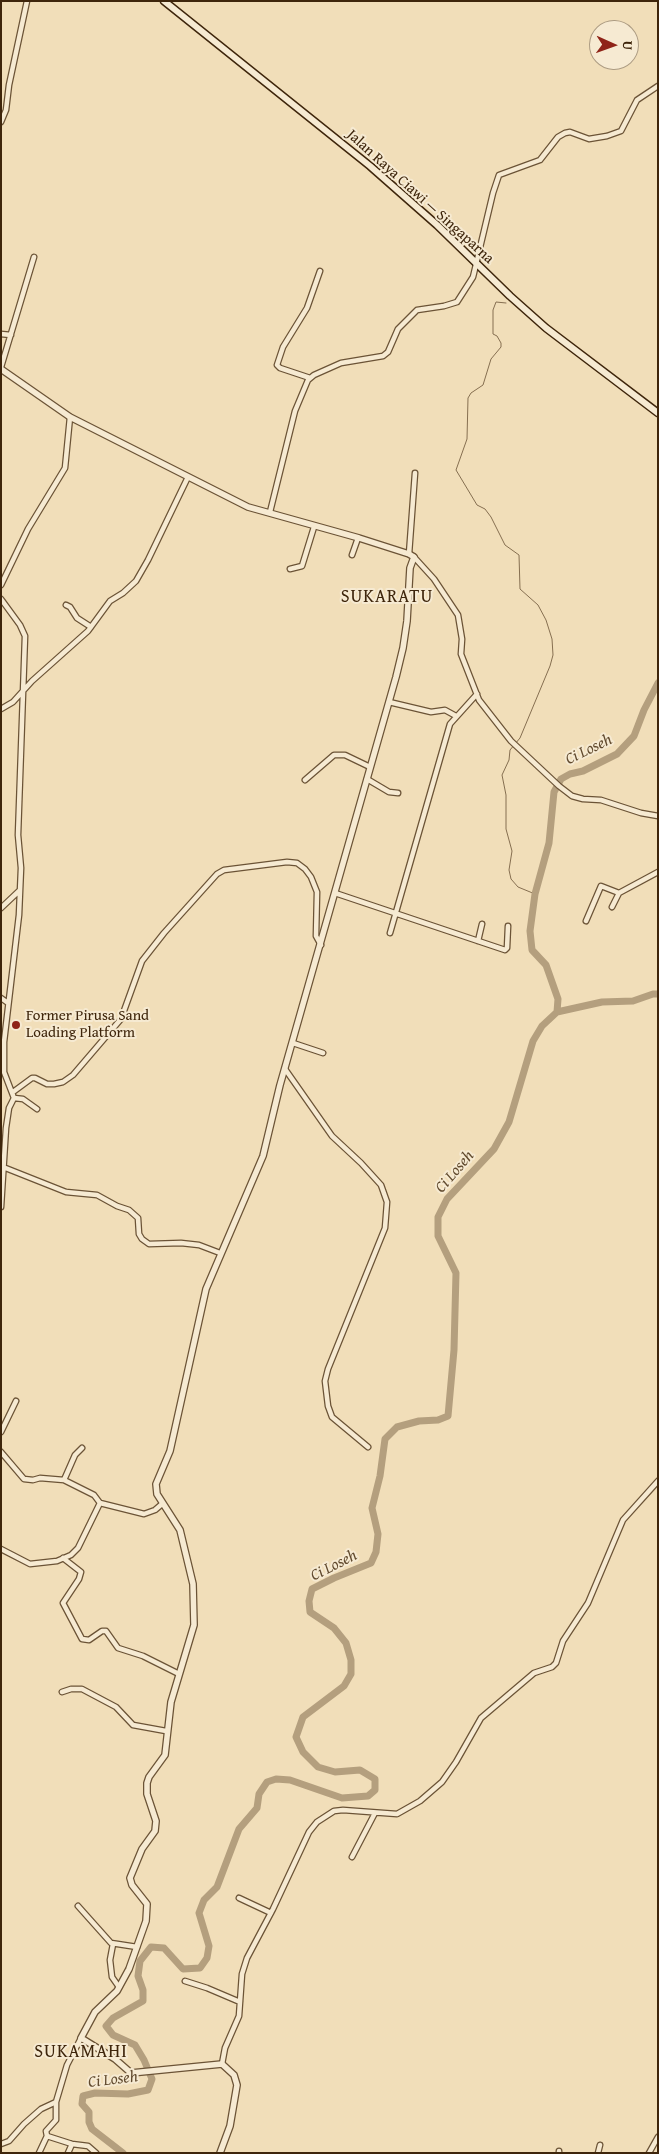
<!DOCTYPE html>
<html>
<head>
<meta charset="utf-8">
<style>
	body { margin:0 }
	#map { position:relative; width:659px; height:2154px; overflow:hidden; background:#f1deb9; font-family:"Gentium Book Plus",serif }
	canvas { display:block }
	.frame { position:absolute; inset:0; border:2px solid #3e250b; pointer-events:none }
	.north { position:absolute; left:589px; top:20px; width:50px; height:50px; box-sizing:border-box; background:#f6ead2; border:1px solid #ac9b82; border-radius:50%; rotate:92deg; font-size:14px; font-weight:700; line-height:20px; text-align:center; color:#3e250b }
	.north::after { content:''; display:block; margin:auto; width:18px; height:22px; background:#8f2418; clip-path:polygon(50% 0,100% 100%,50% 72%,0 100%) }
</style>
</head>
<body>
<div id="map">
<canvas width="659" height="2154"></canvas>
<div class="frame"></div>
<div class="north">U</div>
</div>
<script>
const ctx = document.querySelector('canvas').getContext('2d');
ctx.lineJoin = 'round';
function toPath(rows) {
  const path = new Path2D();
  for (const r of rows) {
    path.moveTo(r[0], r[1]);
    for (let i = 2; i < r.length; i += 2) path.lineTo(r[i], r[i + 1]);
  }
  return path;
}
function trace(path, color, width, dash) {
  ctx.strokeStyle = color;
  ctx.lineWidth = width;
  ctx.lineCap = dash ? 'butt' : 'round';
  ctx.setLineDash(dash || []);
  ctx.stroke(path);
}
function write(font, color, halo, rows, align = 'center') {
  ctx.font = font + ' "Gentium Book Plus",serif';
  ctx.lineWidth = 4;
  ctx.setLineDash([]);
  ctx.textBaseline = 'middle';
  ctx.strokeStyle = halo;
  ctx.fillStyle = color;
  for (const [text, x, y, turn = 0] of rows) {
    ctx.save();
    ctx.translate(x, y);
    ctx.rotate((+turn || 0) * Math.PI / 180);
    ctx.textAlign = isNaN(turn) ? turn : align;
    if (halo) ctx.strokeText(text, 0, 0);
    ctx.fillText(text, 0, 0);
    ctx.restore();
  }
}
trace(toPath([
	[506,303,496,302,493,310,493,334,497,336,501,343,501,347,491,359,483,385,471,393,468,398,467,439,456,470,477,505,485,509,491,517,505,545,519,555,520,589,538,605,546,620,552,639,553,655,550,666,520,738,510,750,509,760,502,775,506,795,506,829,512,851,509,870,511,879,518,887,535,894]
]), '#856e50', 1);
trace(toPath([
	[557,1012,602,1002,633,1001,653,994,658,994],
	[123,2153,92,2129,89,2122,89,2112,82,2104,83,2096,95,2093,128,2094,148,2090,152,2079,144,2060,135,2045,113,2035,106,2026,113,2018,143,2001,143,1990,138,1976,140,1961,151,1947,164,1948,183,1969,200,1968,207,1958,209,1946,199,1913,204,1900,217,1887,239,1829,257,1808,259,1794,267,1782,276,1779,290,1780,342,1798,368,1796,375,1790,375,1779,360,1770,335,1772,318,1767,303,1752,296,1737,303,1717,344,1686,351,1674,351,1660,346,1643,334,1628,310,1612,309,1601,312,1589,334,1578,371,1563,376,1552,378,1534,372,1508,380,1476,385,1439,397,1427,419,1421,438,1420,448,1416,454,1350,456,1273,438,1236,438,1217,447,1199,494,1149,509,1122,533,1041,542,1026,557,1012,558,999,546,965,532,950,530,931,535,894,549,843,554,792,561,779,570,774,583,771,617,754,634,736,644,710,658,683]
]), '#b49f7e', 7);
const minor = toPath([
	[1,122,6,110,9,85,27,1],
	[1,334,11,335],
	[1,367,34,257],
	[310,378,280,368,277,365,283,347,307,308,320,271],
	[270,512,295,411,308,380,314,375,341,363,383,356,388,352,398,329,417,310,444,306,457,302,473,277,493,193,499,175,540,160,558,137,565,133,570,132,589,139,607,136,621,131,637,100,658,86],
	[409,554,415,473],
	[352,555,358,538],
	[414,557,434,579,458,615,462,639,461,654,479,700,511,741,559,786,572,796,583,799,601,800,641,813,658,816],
	[290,569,302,566,314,527],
	[1,585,28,529,65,468,70,417],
	[1,599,20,625,25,636,18,835,21,868,19,915,4,1042,4,1072,14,1098,9,1108,6,1128,1,1207],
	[66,605,70,607,77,618,91,627],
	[389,702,431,712,445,710,456,716],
	[1,709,13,702,32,681,88,631,110,601,123,593,136,581,148,560,188,477],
	[367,779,389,792,398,793],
	[305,780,334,755,345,755,370,767],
	[335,893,505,950,507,948,508,926],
	[612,907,619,893,658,872],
	[1,908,19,891],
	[586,921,601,886,619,893],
	[390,933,450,724,477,694],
	[478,941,482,924],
	[1,998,8,1003],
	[293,1043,323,1053],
	[285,1069,332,1136,361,1163,381,1185,387,1202,385,1228,328,1369,325,1381,328,1406,332,1417,368,1447],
	[13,1092,32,1078,35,1078,47,1084,54,1084,63,1082,73,1075,121,1019,142,961,164,933,217,874,224,870,287,862,297,863,305,869,311,877,317,892,316,936,321,945],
	[14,1098,23,1099,37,1109],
	[3,1167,66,1192,97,1195,117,1206,129,1210,138,1218,139,1234,142,1239,149,1244,181,1243,199,1245,220,1253],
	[1,1432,16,1401],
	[1,1452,24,1479,33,1480,40,1478,64,1480,94,1495,100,1503],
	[64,1480,75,1455,82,1448],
	[1,1549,30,1564,57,1561,71,1555,78,1548,100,1503,144,1514,155,1510,162,1504],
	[63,1558,81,1572,79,1579,63,1603,82,1639,89,1640,102,1631,106,1631,118,1648,143,1656,179,1674],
	[62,1692,71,1689,82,1689,116,1707,133,1725,166,1731],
	[352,1857,375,1813],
	[239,1898,271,1913],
	[78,1906,111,1943,137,1947],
	[113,1944,110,1960,112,1977,119,1987],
	[185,1981,207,1988,240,2002],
	[222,2064,225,2048,239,2016,242,1974,247,1958,273,1909,309,1832,317,1822,334,1811,343,1810,397,1814,420,1801,442,1782,456,1762,481,1718,534,1673,552,1667,556,1663,563,1641,588,1603,623,1520,658,1481],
	[56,2102,56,2120,46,2131,47,2136,72,2144,88,2146,96,2153],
	[1,2144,9,2141,24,2124,41,2109,56,2102,67,2065,81,2038],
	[39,2153,47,2136],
	[68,2153,72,2144],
	[559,2153,559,2151],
	[598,2153,600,2145],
	[649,2153,658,2137]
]);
const tertiary = toPath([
	[1,369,70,417,248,507,359,538,409,554,414,557,410,568,407,621,403,648,396,677,280,1085,263,1156,206,1289,170,1451,156,1484,157,1494,180,1530,193,1584,194,1625,171,1702,165,1755,149,1777,147,1783,147,1794,156,1821,155,1831,142,1849,130,1878,132,1885,147,1904,146,1921,129,1969,117,1991,95,2012,81,2038,115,2059,131,2073,222,2064,234,2075,237,2085,230,2126,220,2153]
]);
const secondary = toPath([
	[164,1,370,166,437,225,510,296,546,328,658,413]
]);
trace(minor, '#6b5336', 7);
trace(tertiary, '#6b5336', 8);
trace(secondary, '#3e250b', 9);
trace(minor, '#f6ead2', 4.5);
trace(tertiary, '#f6ead2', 5.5);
trace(secondary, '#f6ead2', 6);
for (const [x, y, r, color] of [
	[16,1025,5,"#8f2418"]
]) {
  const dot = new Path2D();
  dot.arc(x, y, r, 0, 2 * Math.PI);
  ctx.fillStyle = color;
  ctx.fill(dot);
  trace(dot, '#f6ead2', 2);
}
write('15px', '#3e250b', '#f6ead2', [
	["Jalan Raya Ciawi — Singaparna",420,197,42]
]);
write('15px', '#3e250b', '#f6ead2', [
	["Former Pirusa Sand",26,1016],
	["Loading Platform",26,1033]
], 'left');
write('italic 16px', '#614a2e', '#f6ead2', [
	["Ci Loseh",589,750,-26],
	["Ci Loseh",455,1172,-49],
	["Ci Loseh",334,1566,-27],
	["Ci Loseh",113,2080,-7]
]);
ctx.letterSpacing = '1px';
write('18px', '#3e250b', '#f6ead2', [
	["SUKARATU",387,597],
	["SUKAMAHI",81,2052]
]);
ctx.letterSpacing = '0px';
</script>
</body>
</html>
